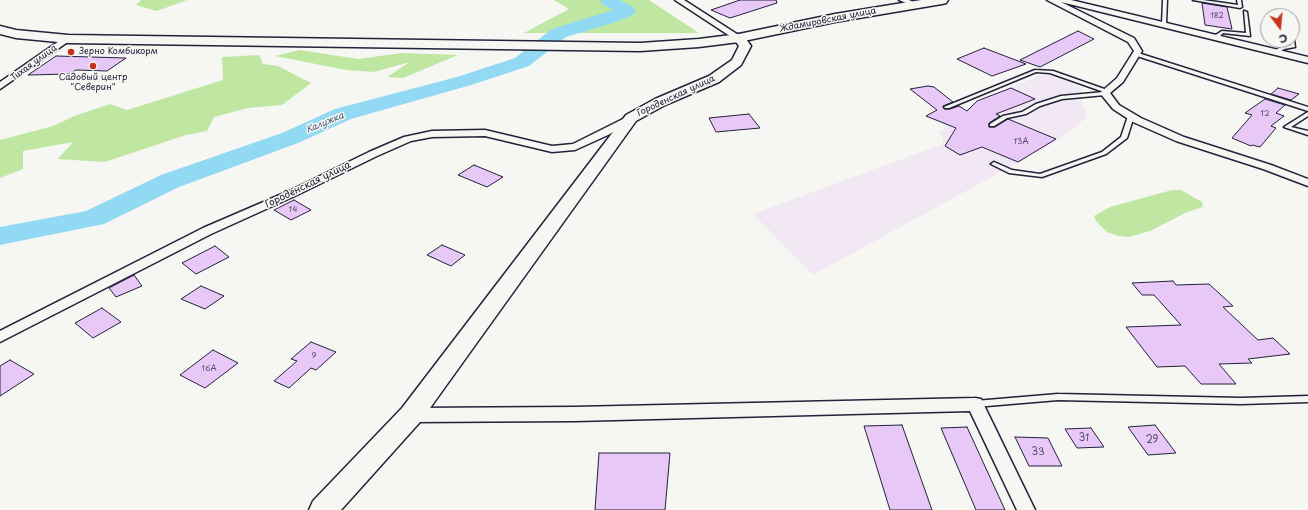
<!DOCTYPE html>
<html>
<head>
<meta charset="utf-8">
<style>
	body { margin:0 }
	#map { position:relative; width:1308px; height:510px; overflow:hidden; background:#f6f6f2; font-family:"Playpen Sans",sans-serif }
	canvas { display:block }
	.north { position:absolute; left:1260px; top:8px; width:40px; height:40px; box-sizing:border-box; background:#f6f6f2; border:1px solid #a1a1a9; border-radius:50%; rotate:164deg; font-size:11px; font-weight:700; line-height:16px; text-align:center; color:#22223b }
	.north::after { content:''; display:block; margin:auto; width:14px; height:18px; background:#c8321e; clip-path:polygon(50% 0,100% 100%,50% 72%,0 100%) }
</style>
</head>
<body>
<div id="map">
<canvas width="1308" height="510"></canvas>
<div class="north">С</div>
</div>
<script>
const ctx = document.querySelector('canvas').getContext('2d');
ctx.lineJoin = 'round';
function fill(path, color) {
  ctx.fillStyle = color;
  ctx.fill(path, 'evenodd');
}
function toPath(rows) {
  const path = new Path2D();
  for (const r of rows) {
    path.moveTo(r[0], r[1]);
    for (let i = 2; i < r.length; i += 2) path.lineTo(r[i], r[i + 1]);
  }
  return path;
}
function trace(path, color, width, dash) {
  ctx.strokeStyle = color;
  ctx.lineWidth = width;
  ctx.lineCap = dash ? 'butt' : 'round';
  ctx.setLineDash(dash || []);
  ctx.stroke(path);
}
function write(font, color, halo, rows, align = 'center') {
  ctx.font = font + ' "Playpen Sans",sans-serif';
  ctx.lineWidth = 3;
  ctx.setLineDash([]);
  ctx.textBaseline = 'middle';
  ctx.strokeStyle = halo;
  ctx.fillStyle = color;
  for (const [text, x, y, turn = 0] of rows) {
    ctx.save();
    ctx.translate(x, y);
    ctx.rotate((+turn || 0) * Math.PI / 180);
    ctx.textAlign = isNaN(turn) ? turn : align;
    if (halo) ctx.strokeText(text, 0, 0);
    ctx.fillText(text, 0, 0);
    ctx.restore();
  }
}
fill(toPath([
	[1046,73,1083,88,1079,95,1087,117,1057,141,813,275,753,214,943,144,942,136,939,133,977,101]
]), '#f2e8f3');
fill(toPath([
	[141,0,187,0,157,11,136,5],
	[554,0,649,0,699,33,524,33,569,9],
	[299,50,359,59,401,53,458,55,403,78,387,77,410,62,374,72,346,70,275,56],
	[259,55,263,64,278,66,311,83,282,105,248,108,214,117,207,131,186,135,105,162,58,159,73,142,23,151,23,169,0,178,0,140,53,126,77,115,110,104,127,110,223,80,222,57],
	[1172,190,1181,190,1202,202,1203,207,1187,212,1150,231,1129,237,1118,236,1107,232,1096,221,1094,216,1110,207]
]), '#bfe7a2');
fill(toPath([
	[600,0,620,0,633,7,636,11,633,15,616,22,566,37,529,66,471,85,351,119,298,143,179,187,104,224,0,245,0,227,86,211,161,175,282,133,335,109,457,77,515,58,552,29,613,10,602,4,600,0]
]), '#92daf3');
const building = toPath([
	[740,0,776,0,777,3,730,18,711,10,740,0],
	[1202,3,1227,7,1232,29,1205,25,1202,3],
	[1078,31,1094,39,1040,67,1020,60,1078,31],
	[984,48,1026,64,992,76,957,59,984,48],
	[56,56,126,58,107,71,76,70,69,74,28,75,56,56],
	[928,86,934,87,953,102,943,106,944,109,950,109,959,106,967,111,977,101,1011,88,1035,99,996,114,1000,116,989,123,989,127,995,127,1008,119,1056,139,1018,162,982,147,960,155,945,146,956,128,926,116,937,110,910,89,928,86],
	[1278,88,1299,94,1291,100,1271,94,1278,88],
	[1265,99,1285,105,1276,113,1284,116,1271,126,1276,128,1260,147,1252,145,1251,146,1232,138,1252,115,1245,113,1265,99],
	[749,114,760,128,716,132,709,118,749,114],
	[474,165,503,177,487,187,458,175,474,165],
	[294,200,311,210,291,220,274,210,294,200],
	[442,245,465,255,451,266,427,255,442,245],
	[215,246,229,257,196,274,182,263,215,246],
	[134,275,142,286,116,297,109,288,134,275],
	[1173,281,1176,285,1209,284,1233,306,1223,307,1258,340,1273,338,1290,354,1248,359,1252,363,1219,364,1236,384,1201,384,1185,366,1157,367,1126,327,1181,325,1154,295,1142,295,1132,283,1173,281],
	[201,286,224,296,205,309,181,299,201,286],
	[102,308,121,322,93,338,75,323,102,308],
	[311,342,336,352,316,370,311,368,289,388,274,381,297,361,291,359,311,342],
	[213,350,238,363,205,388,180,375,213,350],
	[10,360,34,374,0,396,0,366,10,360],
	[902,425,932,510,890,510,864,426,902,425],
	[1155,425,1176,453,1148,455,1128,427,1155,425],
	[967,427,1005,510,976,510,941,428,967,427],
	[1091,428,1104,447,1077,448,1065,429,1091,428],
	[1015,437,1048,438,1062,466,1029,466,1015,437],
	[599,453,670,453,665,510,595,510,599,453]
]);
fill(building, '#e8c8f6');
trace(building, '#22223b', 1);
const lane = toPath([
	[1163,0,1167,0,1166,24,1164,25,1162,24,1163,0],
	[1193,0,1203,0,1238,5,1237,0,1241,0,1242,7,1240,8,1193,0],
	[1244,11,1247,12,1250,36,1223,33,1218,38,1214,38,1214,36,1222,31,1246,33,1244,11],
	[1287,14,1289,14,1290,16,1286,16,1287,14],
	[1292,39,1294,40,1295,47,1284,49,1278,53,1274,53,1274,51,1281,47,1291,45,1290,40,1292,40,1292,39],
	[1134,53,1138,53,1308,107,1308,111,1134,55,1134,53],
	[1035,70,1053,71,1110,91,1105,95,1062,99,1040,106,1026,114,1007,118,994,126,990,126,990,124,1003,116,1022,112,1036,104,1061,96,1104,92,1050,73,1036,72,949,108,945,108,944,107,1035,70],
	[1308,112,1308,116,1291,127,1308,131,1308,135,1284,127,1308,112],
	[1131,114,1134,116,1127,138,1106,154,1042,177,1009,173,991,164,994,162,1012,170,1040,174,1102,152,1121,137,1128,116,1131,114],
	[1058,394,1241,398,1308,396,1308,402,1241,404,1058,400,975,407,972,406,971,404,972,402,975,401,1058,394]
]);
const street = toPath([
	[675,0,684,0,743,38,739,40,736,40,675,0],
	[899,0,909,0,917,4,913,6,899,0],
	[1047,0,1071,0,1308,57,1308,63,1061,2,1134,38,1142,51,1123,82,1110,93,1119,105,1141,118,1184,137,1271,165,1308,179,1308,186,1263,169,1176,141,1133,122,1113,109,1100,93,1117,78,1134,51,1128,42,1047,0],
	[65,37,68,37,72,39,0,89,0,82,65,37],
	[631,115,635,116,636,118,635,120,608,135,575,150,552,152,485,136,432,137,411,141,377,156,297,195,211,234,0,342,0,331,203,228,289,191,369,152,404,137,432,131,485,130,552,146,573,144,631,115],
	[975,398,981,399,1035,510,1017,510,970,411,575,421,411,422,405,420,403,415,405,410,411,408,575,407,975,398]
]);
const secondary = toPath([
	[739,34,743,35,751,46,741,65,719,82,665,105,636,121,420,422,341,510,309,510,313,501,402,408,626,115,655,99,709,76,732,60,739,46,733,38,735,35,739,34]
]);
const primary = toPath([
	[921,0,948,0,946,3,942,4,835,22,739,42,699,47,640,51,68,43,16,38,0,34,0,26,16,30,68,35,640,43,699,39,739,34,835,14,921,0]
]);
trace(lane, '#22223b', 3);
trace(street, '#22223b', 3);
trace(secondary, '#22223b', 3);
trace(primary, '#22223b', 3);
fill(lane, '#f6f6f2');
fill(street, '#f6f6f2');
fill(secondary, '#f6f6f2');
fill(primary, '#f6f6f2');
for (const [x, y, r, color] of [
	[71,52,4,"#c8321e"],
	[93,66,4,"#c8321e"]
]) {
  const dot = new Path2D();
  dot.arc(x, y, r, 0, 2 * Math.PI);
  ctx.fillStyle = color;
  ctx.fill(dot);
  trace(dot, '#f6f6f2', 1.5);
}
write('8px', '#544c6a', null, [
	["182",1217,16],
	["12",1265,114],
	["13А",1021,142],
	["14",293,210],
	["9",314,356],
	["16А",209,369]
]);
write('9px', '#22223b', '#f6f6f2', [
	["Ждамировская улица",828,20,-11],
	["Тихая улица",34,63,-36],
	["Городенская улица",676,96,-25]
]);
write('9px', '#22223b', '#f6f6f2', [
	["Зерно Комбикорм",79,52],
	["Садовый центр",93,78,"center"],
	["\"Северин\"",93,88,"center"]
], 'left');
write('italic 9px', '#445972', '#f6f6f2', [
	["Калужка",325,123,-23]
]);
write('10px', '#22223b', '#f6f6f2', [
	["Городенская улица",308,185,-26]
]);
write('10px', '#544c6a', null, [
	["31",1084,438],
	["29",1152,440],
	["33",1038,452]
]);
</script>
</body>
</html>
